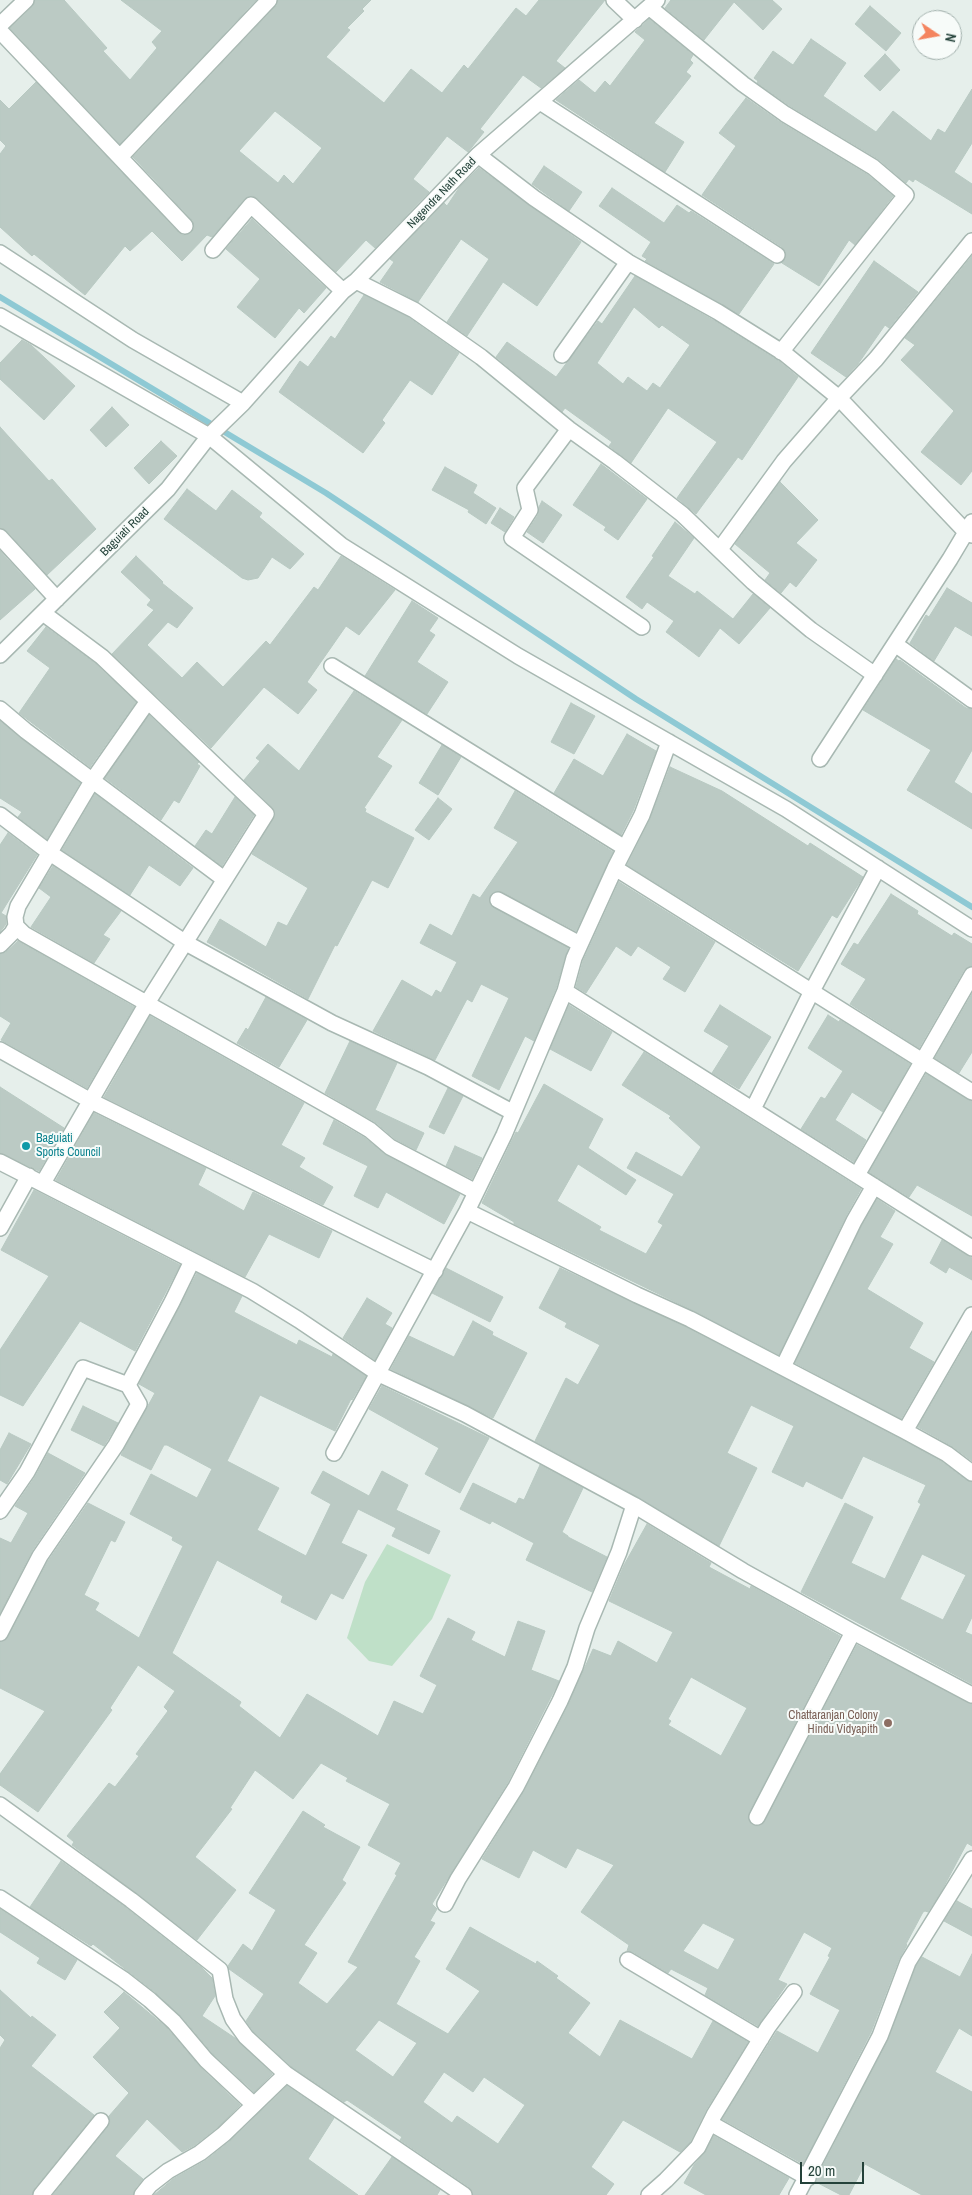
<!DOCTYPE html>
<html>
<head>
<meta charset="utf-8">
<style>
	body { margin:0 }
	#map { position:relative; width:972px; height:2195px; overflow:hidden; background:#e6efeb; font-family:"Archivo Narrow",sans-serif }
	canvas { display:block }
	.north { position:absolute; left:912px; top:10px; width:50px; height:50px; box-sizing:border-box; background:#f7fbf9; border:1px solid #a3b1ad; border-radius:50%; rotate:102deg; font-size:14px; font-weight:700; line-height:20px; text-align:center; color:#24423a }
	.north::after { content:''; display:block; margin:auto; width:18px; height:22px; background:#f4845f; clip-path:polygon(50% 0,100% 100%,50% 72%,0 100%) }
	.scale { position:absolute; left:800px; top:2162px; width:64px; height:22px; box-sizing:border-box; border:2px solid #24423a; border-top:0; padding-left:6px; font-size:15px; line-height:18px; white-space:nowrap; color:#24423a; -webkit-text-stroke:4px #f7fbf9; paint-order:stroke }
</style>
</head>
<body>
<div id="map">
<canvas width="972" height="2195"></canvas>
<div class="north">N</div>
<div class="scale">20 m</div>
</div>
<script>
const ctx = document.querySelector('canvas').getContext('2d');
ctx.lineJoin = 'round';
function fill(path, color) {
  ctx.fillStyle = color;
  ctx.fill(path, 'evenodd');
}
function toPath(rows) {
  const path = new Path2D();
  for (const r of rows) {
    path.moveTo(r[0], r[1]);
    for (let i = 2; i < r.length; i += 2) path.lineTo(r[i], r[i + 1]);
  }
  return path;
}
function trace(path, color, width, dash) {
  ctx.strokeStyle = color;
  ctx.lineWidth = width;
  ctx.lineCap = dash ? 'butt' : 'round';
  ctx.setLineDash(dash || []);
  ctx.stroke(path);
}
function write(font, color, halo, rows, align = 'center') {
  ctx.font = font + ' "Archivo Narrow",sans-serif';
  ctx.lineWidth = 4;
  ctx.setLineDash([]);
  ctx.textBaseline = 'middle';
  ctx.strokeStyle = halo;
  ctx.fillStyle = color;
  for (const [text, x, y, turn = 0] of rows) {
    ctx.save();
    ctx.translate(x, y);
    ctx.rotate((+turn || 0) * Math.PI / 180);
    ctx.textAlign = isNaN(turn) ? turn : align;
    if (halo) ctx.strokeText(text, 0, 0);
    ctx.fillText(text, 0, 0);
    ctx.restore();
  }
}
fill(toPath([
	[387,1544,451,1575,432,1619,392,1666,369,1661,347,1638,365,1582]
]), '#bfe0c8');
trace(toPath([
	[0,297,326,493,636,699,972,907]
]), '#8ec9d4', 6);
const building = toPath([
	[35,0,64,0,107,48,103,51,130,80,157,48,152,42,162,31,121,0,256,0,120,144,10,28,32,7,35,0],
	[278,0,371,0,362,9,364,11,347,28,350,30,326,57,384,103,411,69,442,93,464,65,468,69,516,8,526,16,539,0,605,0,556,61,565,68,541,88,523,75,480,129,484,132,468,152,447,136,413,179,429,192,375,248,366,240,336,272,257,198,252,196,244,199,212,237,207,235,182,261,152,231,130,251,125,246,85,295,34,254,32,256,0,227,0,154,6,146,0,140,0,100,9,109,36,82,178,232,183,235,191,233,194,228,192,220,133,157,276,6,278,0],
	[275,111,322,148,293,184,284,175,278,183,239,151,275,111],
	[671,0,772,0,782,9,763,30,734,2,704,40,665,8,671,0],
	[870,6,901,33,886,51,855,24,870,6],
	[649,19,693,55,690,60,693,63,686,72,691,76,654,123,684,142,665,172,556,100,579,80,595,93,605,81,610,86,645,40,635,32,649,19],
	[811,39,846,63,823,96,876,132,893,111,931,141,938,129,945,133,972,89,972,143,954,172,972,184,972,214,915,179,913,182,909,179,906,183,878,159,790,106,757,83,758,81,754,78,773,51,793,65,811,39],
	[885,54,900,70,880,91,864,76,885,54],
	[746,98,780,122,868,175,893,196,855,245,849,240,819,286,782,263,786,255,782,247,702,195,736,146,719,133,746,98],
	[544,166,582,192,569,211,532,184,544,166],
	[479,168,581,242,537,306,503,282,467,336,447,322,489,259,461,239,418,302,380,282,394,262,390,259,444,203,447,206,459,188,479,168],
	[612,188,664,223,677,205,689,213,691,211,774,264,739,314,645,261,647,259,642,256,651,242,599,206,612,188],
	[252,219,326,288,304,313,299,308,275,338,237,307,260,279,226,249,252,219],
	[972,256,972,471,961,485,921,452,954,411,901,360,915,345,905,338,972,256],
	[874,261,918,292,889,328,885,325,858,364,846,377,811,353,874,261],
	[635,276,713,320,780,362,798,377,742,460,738,457,696,514,677,498,717,442,668,408,631,463,609,446,612,442,565,408,562,412,496,357,507,342,556,377,598,321,602,324,635,276],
	[634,307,659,328,662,325,690,345,660,388,653,383,647,391,628,377,623,384,597,363,634,307],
	[364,295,408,317,459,353,432,395,410,380,382,420,385,423,363,453,279,392,300,361,308,367,331,336,335,339,364,295],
	[22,340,31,345,75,386,44,420,0,379,0,363,22,340],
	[112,407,129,425,106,447,90,430,112,407],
	[0,427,49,481,52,479,96,529,47,575,7,531,0,528,0,427],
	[161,441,177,456,149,484,134,468,161,441],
	[601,464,647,499,618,540,604,530,606,527,573,505,601,464],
	[445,467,477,485,473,493,496,508,486,524,468,512,469,510,432,490,445,467],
	[780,482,818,520,796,543,817,560,796,587,790,582,781,593,765,580,770,573,735,544,780,482],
	[187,489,216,511,232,490,262,513,259,517,304,554,290,569,272,557,258,578,248,580,242,578,164,519,187,489],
	[542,501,562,515,543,543,527,532,538,515,539,507,542,501],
	[500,508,514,517,505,532,491,523,500,508],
	[675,522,694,538,668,576,695,594,697,591,733,619,753,594,770,608,739,644,720,628,699,657,666,632,674,621,647,602,642,609,626,597,654,557,652,556,675,522],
	[0,551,35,589,0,620,0,551],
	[136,556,163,582,162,583,193,608,177,628,168,622,147,645,182,678,197,662,223,687,266,641,270,645,314,587,318,590,341,556,395,590,359,635,346,626,307,682,317,690,298,714,264,687,211,748,112,654,154,610,147,605,151,600,121,572,136,556],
	[947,588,972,603,972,636,955,626,934,661,910,643,926,615,929,617,947,588],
	[412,601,438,618,429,631,435,635,417,662,448,682,427,714,365,676,412,601],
	[46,627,96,664,136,702,90,767,19,713,50,668,27,651,46,627],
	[896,659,899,661,900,660,966,708,972,709,972,750,954,782,972,794,972,829,907,790,931,750,863,710,896,659],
	[354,691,402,720,377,757,392,766,364,808,366,809,365,812,414,838,388,888,372,880,337,946,335,945,308,999,207,942,220,919,266,947,278,922,287,926,308,888,252,854,275,815,272,807,244,780,260,761,256,758,268,744,299,771,354,691],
	[571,703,595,716,574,754,551,742,571,703],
	[149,715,199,762,197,764,200,766,179,803,174,800,161,820,105,778,149,715],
	[0,721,80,783,47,839,18,817,22,812,0,798,0,721],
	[627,734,656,751,633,811,621,835,554,793,574,759,603,776,627,734],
	[442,745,461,757,438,795,419,783,442,745],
	[670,767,722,791,808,846,810,843,863,877,837,918,832,915,798,971,627,865,650,819,670,767],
	[515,791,613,852,576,931,502,892,494,892,490,896,490,904,494,908,568,948,556,988,534,1041,525,1036,499,1090,472,1076,509,998,481,984,472,1002,467,999,435,1060,373,1031,402,980,432,997,436,990,441,993,457,962,420,943,430,924,452,936,473,894,480,898,518,842,494,828,515,791],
	[95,794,193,868,180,886,149,865,130,895,62,850,95,794],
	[235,797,254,815,222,866,195,846,206,830,212,834,235,797],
	[438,798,452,809,429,840,415,830,438,798],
	[8,833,37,855,1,913,6,916,6,924,0,932,0,845,8,833],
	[53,866,121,911,103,935,110,939,94,963,31,927,51,897,39,888,53,866],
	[619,882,715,942,685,992,663,979,671,967,638,946,631,956,616,946,586,993,576,987,583,961,619,882],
	[891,894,918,911,917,914,952,936,954,933,972,944,972,966,964,970,919,1048,850,1004,866,979,841,964,854,943,858,945,891,894],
	[18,941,134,1007,87,1088,1,1040,11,1023,0,1016,0,954,6,952,18,941],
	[972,994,972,1052,959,1073,935,1058,972,994],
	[266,997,307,1020,279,1067,237,1043,246,1028,248,1030,266,997],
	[569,1005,612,1032,591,1071,550,1049,569,1005],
	[720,1005,771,1037,739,1089,712,1073,729,1046,704,1031,720,1005],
	[828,1015,839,1022,840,1020,910,1064,883,1112,852,1092,835,1120,866,1140,854,1162,801,1129,821,1097,825,1099,843,1071,808,1048,828,1015],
	[150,1016,304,1103,281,1145,305,1158,299,1167,333,1187,323,1205,104,1097,150,1016],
	[350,1041,397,1063,375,1110,424,1133,416,1150,395,1139,375,1122,325,1093,350,1041],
	[644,1052,861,1189,846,1216,779,1355,694,1311,514,1224,514,1222,482,1203,516,1132,518,1133,544,1084,603,1119,588,1148,636,1180,626,1195,578,1164,557,1201,601,1227,599,1230,646,1254,663,1225,658,1222,674,1194,627,1168,636,1152,682,1177,701,1147,669,1118,671,1116,622,1085,644,1052],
	[926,1074,972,1101,972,1216,917,1185,909,1197,869,1172,926,1074],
	[0,1087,64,1128,39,1171,0,1153,0,1087],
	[448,1088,463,1096,444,1134,429,1127,448,1088],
	[94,1113,206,1168,198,1185,244,1211,253,1192,332,1231,319,1258,269,1234,245,1277,56,1180,94,1113],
	[334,1120,365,1138,386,1155,460,1194,444,1224,386,1192,378,1208,354,1196,368,1166,323,1144,334,1120],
	[455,1146,482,1158,472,1179,446,1166,455,1146],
	[34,1190,180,1265,135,1351,80,1321,23,1406,0,1395,0,1350,49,1276,1,1250,34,1190],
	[877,1199,895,1211,880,1237,893,1244,867,1289,923,1323,909,1348,934,1362,901,1419,795,1363,862,1225,877,1199],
	[942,1240,972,1258,972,1280,949,1267,946,1273,930,1263,942,1240],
	[446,1268,503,1297,490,1322,432,1293,446,1268],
	[560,1268,686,1327,901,1439,942,1462,966,1480,972,1482,972,1617,965,1632,972,1635,972,1684,801,1592,845,1503,873,1517,851,1563,885,1579,921,1504,918,1502,926,1485,863,1456,842,1499,806,1481,803,1487,772,1472,794,1426,751,1405,727,1453,757,1468,719,1546,638,1497,535,1441,566,1378,578,1385,600,1345,565,1327,567,1323,539,1308,560,1268],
	[922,1554,966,1575,943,1620,900,1599,922,1554],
	[197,1273,242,1296,234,1312,297,1345,299,1340,332,1357,333,1354,366,1376,352,1400,351,1399,335,1431,260,1395,227,1461,279,1488,257,1530,306,1556,331,1504,311,1493,323,1471,369,1496,382,1471,408,1485,396,1510,440,1531,429,1554,392,1536,396,1528,358,1509,341,1543,367,1555,343,1599,331,1593,316,1620,281,1602,283,1596,217,1560,172,1653,241,1702,239,1706,280,1738,307,1694,378,1736,394,1701,423,1714,437,1685,420,1676,448,1618,475,1632,471,1640,505,1657,518,1621,545,1631,531,1670,559,1681,508,1782,432,1904,437,1909,430,1921,435,1923,414,1957,420,1961,396,2004,448,2034,480,1991,446,1969,470,1927,536,1964,537,1961,558,1976,556,1978,590,2003,568,2033,600,2057,620,2020,692,2059,713,2021,748,2042,706,2110,690,2142,680,2152,623,2120,591,2167,614,2184,606,2195,473,2195,469,2187,403,2142,400,2140,402,2137,347,2100,344,2102,292,2067,253,2031,246,2021,264,1994,229,1969,228,1966,243,1944,252,1951,276,1910,249,1893,303,1811,325,1825,323,1827,360,1847,342,1880,346,1883,304,1945,317,1953,298,1983,327,2004,358,1967,348,1962,397,1875,395,1874,401,1863,368,1845,390,1804,346,1781,348,1778,321,1763,293,1799,255,1770,230,1808,232,1809,195,1857,236,1890,197,1940,72,1845,74,1842,67,1836,109,1783,115,1787,139,1756,136,1754,168,1711,164,1707,175,1691,138,1665,110,1708,112,1710,38,1812,0,1785,0,1774,45,1711,0,1688,0,1642,8,1637,48,1561,88,1503,125,1522,115,1542,111,1540,84,1595,99,1603,95,1610,139,1638,183,1546,172,1540,173,1537,130,1514,151,1474,197,1498,212,1469,167,1445,164,1445,151,1470,121,1455,155,1393,139,1384,197,1273],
	[379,2020,417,2043,393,2077,355,2050,379,2020],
	[444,2072,473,2092,484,2077,525,2105,498,2144,457,2116,452,2123,423,2102,444,2072],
	[367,1298,392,1313,385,1324,392,1328,375,1360,343,1338,367,1298],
	[473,1321,493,1332,492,1335,527,1353,493,1418,391,1369,409,1336,454,1357,473,1321],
	[972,1334,972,1461,952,1446,918,1427,972,1334],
	[382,1386,489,1438,460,1493,425,1474,439,1448,369,1409,382,1386],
	[83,1406,118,1423,104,1446,71,1430,83,1406],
	[9,1433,31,1444,7,1484,0,1480,0,1450,9,1433],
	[48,1453,85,1473,32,1551,0,1613,0,1538,11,1543,28,1513,15,1506,35,1477,48,1453],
	[540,1465,583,1488,562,1532,568,1536,568,1537,607,1557,592,1592,526,1560,534,1543,492,1521,490,1524,460,1509,473,1483,516,1504,519,1498,524,1500,540,1465],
	[647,1524,711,1563,709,1567,750,1589,751,1586,840,1636,749,1813,748,1818,752,1825,758,1826,765,1821,857,1645,972,1704,972,1846,967,1843,941,1892,928,1912,925,1911,923,1912,906,1944,907,1945,899,1959,871,2032,803,2164,722,2119,777,2031,818,2053,840,2010,810,1994,830,1957,828,1956,832,1948,804,1932,778,1980,787,1984,758,2026,705,1995,708,1988,671,1969,668,1973,633,1952,627,1951,629,1945,581,1912,614,1865,577,1848,566,1868,533,1850,519,1878,482,1859,524,1791,568,1705,593,1649,611,1656,618,1641,657,1663,673,1632,609,1601,624,1565,647,1524],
	[691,1677,747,1708,721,1756,668,1725,671,1721,668,1719,691,1677],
	[703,1923,735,1939,718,1970,683,1951,703,1923],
	[61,1861,125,1907,201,1967,212,1978,215,1996,202,2016,235,2038,272,2074,254,2092,213,2054,181,2016,156,1993,93,1944,91,1946,30,1907,61,1861],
	[957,1901,972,1909,972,1936,944,1921,957,1901],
	[0,1909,77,1960,65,1980,37,1963,40,1958,0,1932,0,1909],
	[972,1954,972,2036,959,2028,935,2072,972,2092,972,2195,922,2195,865,2164,849,2195,841,2195,816,2182,817,2177,888,2040,916,1966,922,1957,960,1977,972,1954],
	[0,1990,31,2018,32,2016,56,2035,31,2066,94,2115,34,2189,32,2195,0,2195,0,2048,5,2040,0,2035,0,1990],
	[124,1992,167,2028,200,2067,240,2105,218,2127,195,2145,182,2152,147,2119,115,2156,143,2179,135,2189,133,2195,53,2195,108,2127,110,2122,109,2116,129,2093,93,2057,120,2028,104,2012,124,1992],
	[287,2086,334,2118,308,2159,358,2195,154,2195,173,2179,205,2161,230,2141,287,2086],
	[714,2136,789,2178,779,2195,706,2195,684,2183,694,2165,706,2151,714,2136],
	[392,2157,440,2190,437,2195,365,2195,392,2157]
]);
fill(building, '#bbcac4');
trace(building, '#b8c9c2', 1);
const minor = toPath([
	[614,0,635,20],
	[649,7,743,84,785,114,873,167,906,195,781,352],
	[0,25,26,0],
	[0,31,185,226],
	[540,102,777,255],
	[478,155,534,198,628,262,718,312,785,354,839,398,966,532,972,535],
	[120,157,269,0],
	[213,250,251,205,343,291],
	[0,253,133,340,243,403],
	[356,281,414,310,481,357,569,429,615,462,682,514,753,582,811,630,875,675],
	[0,316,209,436,341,545,518,656,786,809,972,929],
	[562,355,628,262],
	[569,429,525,488,530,510,512,538,642,627],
	[0,537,57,599],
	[720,549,784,461,839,398,876,359,972,241],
	[43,613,102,657,266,814,147,1003,43,1183],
	[895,644,972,700],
	[0,655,168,489,209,436,243,403,343,291,356,281,478,155,657,0],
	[332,666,625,848],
	[148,701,92,781,18,906,15,917,16,926,24,934,348,1117,370,1130,390,1147,476,1192],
	[0,709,26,731,224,879],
	[820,759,950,559,972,522],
	[0,815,50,853,186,943,332,1023,428,1067,512,1112],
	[615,868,972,1092],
	[498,900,580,944],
	[0,945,12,933,16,926],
	[565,991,972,1248],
	[0,1050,91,1101,435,1271],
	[753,1109,812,991,878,868],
	[0,1162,252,1291,299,1320,379,1374,465,1414,634,1505,743,1571,853,1632,972,1695],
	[857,1175,972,975],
	[467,1211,637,1295,690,1319,905,1431,947,1454,972,1473],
	[0,1228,29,1176],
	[783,1367,854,1221,874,1186],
	[905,1431,972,1315],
	[334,1453,467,1211,504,1135,565,991,574,958,615,868,642,815,669,742],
	[0,1511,27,1472,83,1368,128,1385],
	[0,1633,40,1556,116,1445,139,1404,128,1385,172,1302,192,1261],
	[0,1805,131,1900,220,1970,225,1999,233,2019,246,2037,286,2074,464,2195],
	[757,1817,853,1632],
	[0,1898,123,1979,150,2000,174,2022,206,2060,253,2104],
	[445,1904,458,1879,516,1787,560,1701,575,1667,587,1628,619,1552,634,1505],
	[628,1960,761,2039],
	[710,2123,808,2178],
	[41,2195,101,2121],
	[142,2195,150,2185,168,2171,200,2153,224,2134,286,2074],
	[649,2195,666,2180,698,2147,714,2115,768,2027,794,1992],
	[797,2195,880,2036,908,1962,972,1859]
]);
trace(minor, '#a8b8b2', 18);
trace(minor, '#fff', 15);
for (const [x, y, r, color] of [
	[26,1146,5,"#0f9aa8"],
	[888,1723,5,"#8d6e63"]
]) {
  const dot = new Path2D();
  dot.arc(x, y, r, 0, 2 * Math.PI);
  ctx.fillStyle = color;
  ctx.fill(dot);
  trace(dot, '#f7fbf9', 2);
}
write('12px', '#24423a', '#f7fbf9', [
	["Nagendra Nath Road",442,193,-46],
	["Baguiati Road",125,532,-45]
]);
write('12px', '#0d838f', '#f7fbf9', [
	["Baguiati",36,1139],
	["Sports Council",36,1153]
], 'left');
write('12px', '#785e54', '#f7fbf9', [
	["Chattaranjan Colony",878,1716],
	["Hindu Vidyapith",878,1730]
], 'right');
</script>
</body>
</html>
